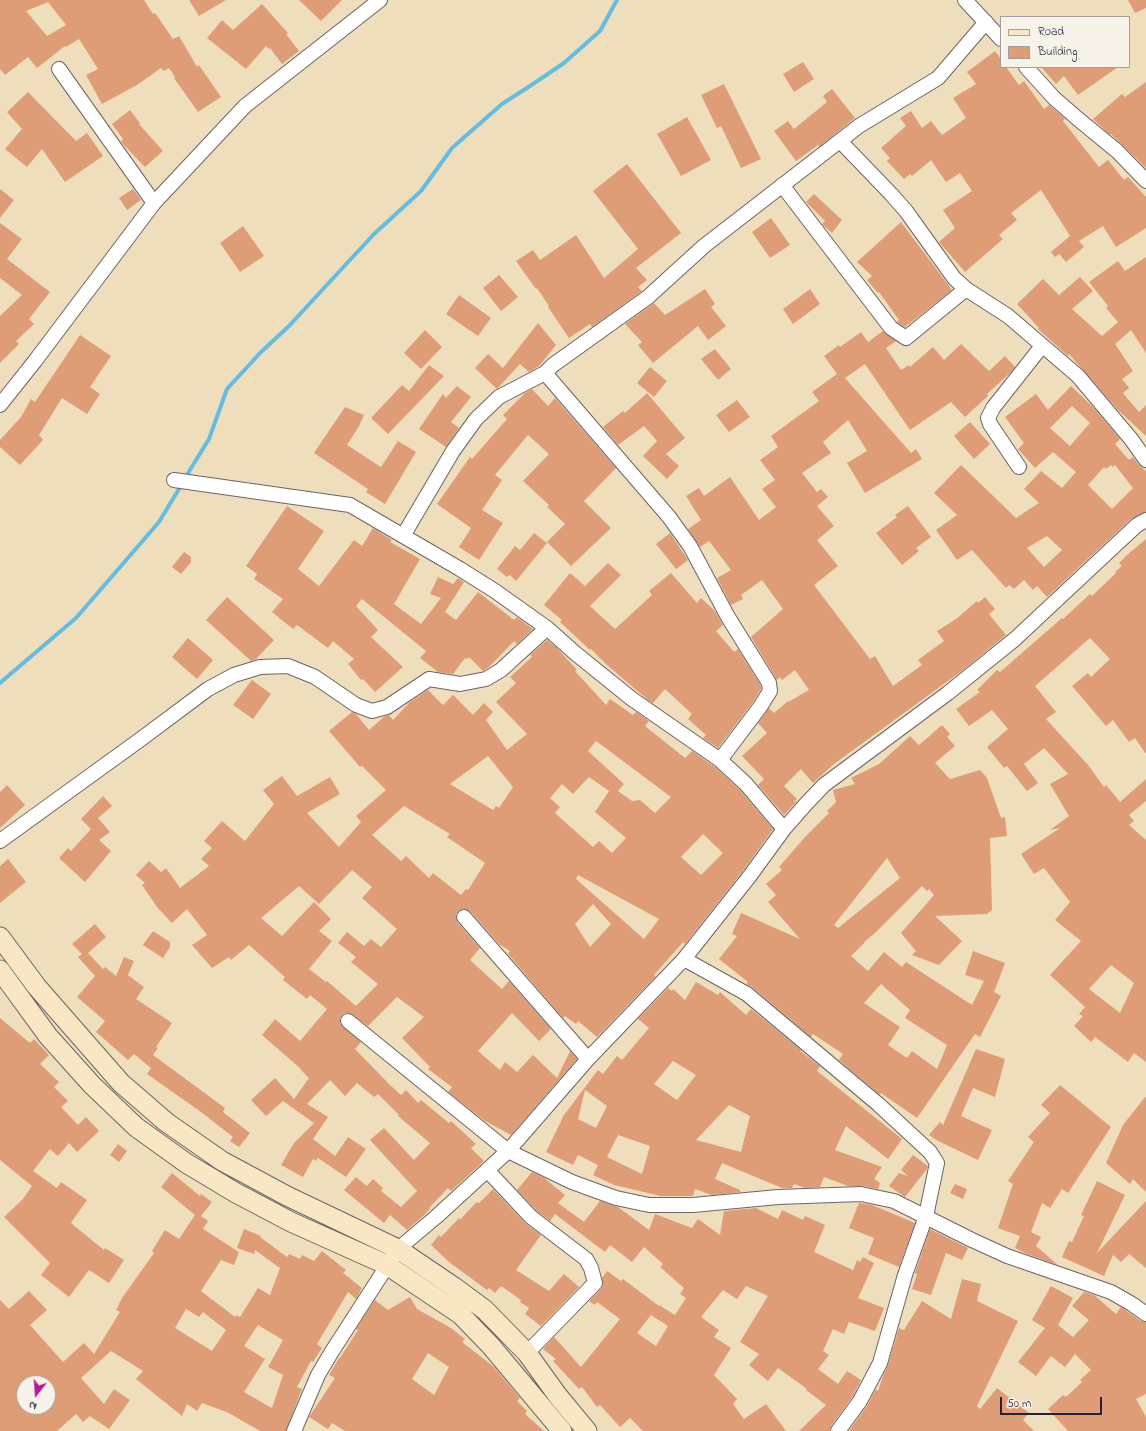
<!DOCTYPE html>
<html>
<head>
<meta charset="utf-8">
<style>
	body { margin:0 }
	#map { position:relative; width:1146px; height:1431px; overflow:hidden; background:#efdebc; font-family:"Indie Flower",sans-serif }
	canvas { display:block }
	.legend { position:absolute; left:1000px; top:16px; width:130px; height:52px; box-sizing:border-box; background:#f7f3e8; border:1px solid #a29fa3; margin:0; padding:5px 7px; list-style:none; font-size:12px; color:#22223b }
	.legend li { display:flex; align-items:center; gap:8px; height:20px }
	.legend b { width:20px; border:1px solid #a29fa3 }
	.north { position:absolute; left:16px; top:1375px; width:40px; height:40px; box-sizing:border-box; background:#f7f3e8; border:1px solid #a29fa3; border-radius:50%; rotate:197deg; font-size:11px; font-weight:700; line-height:16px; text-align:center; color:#22223b }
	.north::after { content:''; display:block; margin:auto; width:14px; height:18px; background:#b5179e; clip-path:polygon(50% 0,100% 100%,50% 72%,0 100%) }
	.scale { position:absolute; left:1000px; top:1397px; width:102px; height:18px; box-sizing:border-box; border:2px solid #22223b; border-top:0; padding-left:5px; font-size:12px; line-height:14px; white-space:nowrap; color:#22223b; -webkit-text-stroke:3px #f7f3e8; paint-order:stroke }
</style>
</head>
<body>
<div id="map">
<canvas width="1146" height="1431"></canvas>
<ul class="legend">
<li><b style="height:5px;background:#f9e7c3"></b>Road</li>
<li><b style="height:11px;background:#de9d76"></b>Building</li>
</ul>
<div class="north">N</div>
<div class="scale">50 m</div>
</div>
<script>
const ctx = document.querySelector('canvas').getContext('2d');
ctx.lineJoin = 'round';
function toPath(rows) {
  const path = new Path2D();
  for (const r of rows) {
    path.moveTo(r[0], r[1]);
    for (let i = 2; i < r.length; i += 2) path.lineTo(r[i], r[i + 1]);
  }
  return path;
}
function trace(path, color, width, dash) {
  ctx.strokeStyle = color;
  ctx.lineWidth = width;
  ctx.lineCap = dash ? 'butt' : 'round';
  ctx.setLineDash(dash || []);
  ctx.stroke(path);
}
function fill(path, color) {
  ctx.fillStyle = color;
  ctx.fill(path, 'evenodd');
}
trace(toPath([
	[185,478,209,439,227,389,261,352,288,327,374,234,421,191,452,148,502,104,530,86,564,63,600,31,617,0],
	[0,683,76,618,159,522,182,484]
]), '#64bce1', 4);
fill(toPath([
	[0,0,144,0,153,14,155,13,173,39,179,36,197,67,199,65,221,97,198,112,174,78,175,77,169,68,164,71,161,68,137,85,102,104,86,75,98,69,79,39,66,47,65,46,37,68,28,57,5,75,0,69],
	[48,2,66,25,47,36,26,11],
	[189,0,226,0,199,16],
	[299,0,342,0,321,21],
	[1128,0,1146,0,1146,8,1135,13],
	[262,4,288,33,286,34,299,51,282,64,270,48,269,49,266,46,246,69,207,38,222,20,233,30],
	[995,51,1001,59,1001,67,1006,67,1019,85,1024,81,1044,109,1049,105,1062,116,1065,119,1063,121,1099,167,1108,160,1124,180,1128,177,1146,197,1146,228,1116,247,1103,226,1079,241,1084,247,1066,262,1059,254,1055,257,1051,252,1070,236,1041,190,1011,213,1017,220,999,235,1003,239,965,272,939,242,955,228,943,210,972,191,960,173,946,182,931,160,912,176,910,174,904,179,887,161,890,158,881,148,906,126,900,118,911,111,922,128,931,121,942,135,966,118,953,98,976,84,967,72],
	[803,62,814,79,794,92,783,74],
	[1041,67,1118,67,1078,95,1064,76,1056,84],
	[1146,82,1146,168,1111,134,1110,135,1093,119,1122,94,1125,97],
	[724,84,761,159,741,168,721,126,717,128,701,95],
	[832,89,855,118,819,147,818,145,796,161,774,131,788,121,794,129,827,102,823,96],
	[28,92,76,141,87,133,103,156,65,182,42,149,27,167,5,149,22,129,7,112],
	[130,110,140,123,139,124,163,151,145,167,121,142,123,139,112,124],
	[687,117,711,160,681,176,657,134],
	[627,164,681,233,636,268,647,280,638,287,642,291,592,327,590,324,569,338,548,307,549,306,537,288,536,289,516,261,533,250,540,260,576,235,604,278,638,249,593,191],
	[0,189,14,200,0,218],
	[133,189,141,200,127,210,119,198],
	[814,194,842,220,832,233,822,224,825,221,806,202],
	[771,218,790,245,770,258,752,232],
	[901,222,952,290,905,327,897,322,899,320,879,292,878,293,867,280,872,276,857,262],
	[0,223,22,239,7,259,50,292,29,319,34,324,16,341,19,344,0,363,0,316,22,295,0,278],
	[243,226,264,256,240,272,220,243],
	[1146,257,1146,353,1131,330,1115,344,1133,371,1122,379,1129,388,1123,393,1139,412,1146,405,1146,436,1117,409,1069,354,1068,356,1038,329,1039,328,1017,304,1043,279,1059,295,1080,277,1093,291,1072,309,1102,336,1118,322,1106,308,1108,306,1089,282,1118,261,1125,271],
	[499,275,518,297,501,311,483,288],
	[705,289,715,304,711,307,726,326,708,340,698,326,653,363,638,345,642,342,625,324,654,303,665,315],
	[810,289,820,304,793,324,783,309],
	[459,295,491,318,478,336,446,314],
	[538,323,556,345,539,366,529,372,520,364,497,389,475,368,488,354,503,368],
	[425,330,442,347,421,369,404,353],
	[883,331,896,341,886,348,901,370,909,365,910,367,933,347,944,360,961,344,989,371,1005,356,1015,367,1009,374,987,394,988,396,965,417,951,402,910,430,865,364,845,378,911,453,916,449,922,459,865,493,847,463,867,451,848,420,823,442,831,453,802,473,817,492,821,489,828,497,817,506,834,526,817,540,838,566,814,585,870,659,875,656,893,686,922,665,918,660,944,641,937,631,956,619,977,601,978,603,985,597,995,609,989,614,1006,635,963,670,834,764,813,783,801,769,784,786,797,799,793,802,797,801,784,815,758,785,764,779,742,756,767,733,758,723,769,708,774,713,788,701,788,702,809,690,795,670,782,680,780,677,777,680,751,637,783,609,762,580,741,595,743,599,731,605,717,578,731,570,709,541,700,547,688,529,701,520,686,496,699,488,704,496,730,477,759,520,776,507,762,489,775,480,760,460,778,447,771,436,819,401,812,392,837,374,824,356,839,345,840,347,861,332,868,342],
	[80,335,111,356,90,387,100,394,87,414,62,398,39,435,43,440,20,465,0,447,0,440,21,417,31,399,35,402],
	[715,349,731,369,718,380,701,359],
	[429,365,444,376,388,434,371,418,402,385,409,391],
	[650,367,667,381,654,397,637,383],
	[457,386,471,397,451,422,459,428,446,447,419,429,443,394,446,398],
	[1071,386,1093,407,1120,439,1115,444,1129,460,1133,457,1139,465,1146,471,1146,512,1131,519,1047,597,1037,586,1033,590,1024,580,1014,589,1009,585,1006,588,972,550,957,560,936,530,957,515,934,493,961,465,1016,518,1039,503,1024,489,1041,471,1062,488,1076,472,1053,452,1035,468,1018,449,1024,443,1005,417,1036,394,1048,410],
	[1072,406,1090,423,1070,446,1050,428],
	[1111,465,1113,467,1115,465,1133,488,1112,509,1088,485,1104,467,1106,469],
	[1047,536,1062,550,1044,567,1027,548],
	[532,389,548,406,555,398,616,468,584,501,611,528,571,566,547,542,565,524,547,507,549,505,523,481,549,454,528,435,495,475,502,480,482,510,503,523,479,560,459,547,471,528,437,504,470,457,472,459,507,419,503,415,525,393],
	[647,393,685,438,666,454,679,466,667,479,643,456,657,441,644,426,618,445,603,427,623,411,625,413],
	[737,400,750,417,729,432,716,415],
	[345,407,364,415,359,426,347,445,381,467,398,441,416,452,385,504,366,492,368,489,314,453],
	[970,422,990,444,974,459,954,436],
	[287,506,324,531,298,569,319,586,354,540,362,546,373,528,392,540,390,542,420,559,394,604,421,624,441,598,430,594,438,577,453,584,458,578,464,582,445,612,456,620,478,592,514,620,517,617,533,629,517,644,514,641,489,667,483,671,469,657,467,659,465,658,453,674,438,672,420,658,426,651,362,599,356,606,378,630,371,637,403,667,375,692,363,679,361,680,348,664,354,659,333,641,328,648,297,625,293,629,272,612,283,599,254,579,257,574,246,566],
	[908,506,931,537,916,548,919,551,902,565,876,533,897,517,895,515],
	[534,533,547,543,516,581,510,575,507,577,497,569,515,546,520,550],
	[670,533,688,560,676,569,656,544],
	[1146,539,1146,754,1135,738,1129,742,1113,720,1106,726,1072,686,1088,673,1091,677,1110,659,1090,638,1035,686,1056,712,1046,719,1088,765,1104,787,1106,785,1120,802,1146,779,1146,801,1129,815,1134,821,1129,825,1146,840,1146,1062,1134,1053,1128,1062,1095,1037,1091,1042,1074,1026,1083,1016,1079,1014,1085,1007,1050,975,1081,941,1055,920,1070,902,1044,868,1034,874,1021,854,1060,828,1050,830,1069,816,1050,784,1068,774,1044,748,1024,764,1038,783,1027,791,1007,766,1004,768,987,747,1008,729,992,710,969,726,956,709,980,692,977,690,997,670,1000,672,1062,618,1063,619,1090,594,1092,596,1116,573,1115,572,1122,566,1119,563,1127,555],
	[1111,965,1134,983,1120,1013,1089,989],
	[184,552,191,557,191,562,181,574,172,567],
	[608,563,621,575,590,606,615,629,652,595,649,591,671,573,697,603,701,598,715,611,723,625,716,631,734,652,738,649,761,686,761,689,753,702,718,748,703,738,706,735,688,719,692,714,665,689,653,703,648,700,607,665,591,649,590,650,560,622,562,620,544,605,570,573,585,586],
	[227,597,274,640,256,659,251,661,206,620],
	[188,638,213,660,197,679,172,657],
	[547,640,556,647,577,670,575,671,606,705,610,699,633,715,636,712,649,721,645,726,685,758,692,751,715,767,740,790,773,829,742,872,685,944,683,942,654,975,656,976,597,1037,578,1021,576,1024,565,1016,563,1018,508,954,510,951,499,944,470,911,463,909,458,911,456,915,457,922,480,948,470,960,502,989,509,981,551,1029,539,1041,512,1013,478,1051,500,1070,505,1062,517,1072,533,1055,557,1078,570,1051,577,1059,511,1135,485,1121,448,1092,452,1087,428,1069,430,1067,402,1038,424,1017,397,997,368,1026,350,1013,345,1013,342,1015,340,1019,340,1024,361,1042,355,1049,390,1085,401,1095,406,1090,418,1103,421,1100,449,1123,451,1121,476,1144,471,1148,484,1161,451,1191,448,1188,429,1208,430,1209,421,1218,407,1230,390,1215,384,1223,344,1190,356,1177,367,1186,373,1179,383,1188,381,1191,401,1207,417,1191,370,1140,384,1128,414,1160,430,1143,398,1116,399,1115,378,1094,374,1097,357,1083,345,1096,330,1080,307,1104,328,1117,313,1139,335,1156,348,1137,366,1149,346,1177,318,1158,316,1161,313,1159,303,1177,281,1165,294,1143,314,1123,283,1101,266,1116,251,1100,275,1078,294,1099,309,1078,300,1069,301,1069,262,1035,275,1019,300,1041,327,1009,310,995,307,999,283,980,285,977,249,945,231,960,229,957,212,968,192,945,207,935,187,909,172,923,157,907,142,885,145,883,136,875,149,861,161,872,166,868,180,888,209,866,201,859,212,848,204,841,222,821,245,841,274,804,263,790,282,776,297,796,330,777,340,794,307,813,339,847,361,822,356,816,386,790,362,766,360,767,329,731,352,712,356,714,369,730,385,716,389,715,393,720,410,702,428,690,443,705,453,695,473,715,484,703,493,712,486,720,507,750,527,734,496,702,516,683,510,677,532,657,530,655],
	[596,741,671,797,655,813,640,800,632,801,618,791,624,784,588,751],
	[488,756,513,787,499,808,496,806,493,810,450,784],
	[589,777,609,791,595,812,626,838,612,853,599,841,593,847,555,813,560,807,550,798,562,784,573,794],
	[404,806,450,834,447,837,485,863,468,890,466,889,461,895,433,873,429,878,406,856,401,861,372,835],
	[703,834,723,853,701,875,681,857],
	[352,870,372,887,362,898,397,929,381,947,371,939,364,946,347,932,338,943,356,957,351,962,378,984,356,1006,327,981,326,982,309,969,332,941,319,931,331,919,314,902,282,936,261,918,299,886,319,904],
	[578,875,659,919,644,939,576,879],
	[593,904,611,924,590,947,575,924],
	[252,680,271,694,253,719,233,705],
	[942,725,950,734,947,737,955,746,935,763,950,779,980,770,987,778,1001,818,1005,817,1007,836,990,838,992,910,987,914,935,916,962,941,939,965,912,955,916,951,901,933,934,895,929,889,927,891,922,886,875,933,864,942,865,942,851,956,868,971,884,952,902,967,906,962,972,1005,984,981,965,975,973,951,1005,963,994,992,1001,996,980,1037,975,1034,917,1118,881,1093,880,1095,839,1060,843,1054,813,1034,811,1037,752,987,746,984,748,982,719,959,737,936,732,934,741,913,800,939,768,902,776,895,766,884,782,870,779,867,805,837,829,813,827,811,836,802,833,790,855,784,851,778,879,764,910,736,919,745],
	[887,858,900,878,838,928,834,925],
	[881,984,910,1010,905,1018,947,1045,937,1069,912,1051,907,1058,888,1045,900,1027,864,1003],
	[7,785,25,805,0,828,0,792],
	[103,796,112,806,98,818,110,832,99,840,111,851,85,882,59,858,68,848,71,851,91,829,81,819],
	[8,859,26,882,0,903,0,866],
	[95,924,106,937,88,953,103,969,105,967,116,976,124,957,134,961,128,975,144,987,136,999,172,1023,156,1047,158,1048,153,1055,225,1108,223,1112,250,1133,239,1147,230,1141,233,1137,201,1112,147,1074,151,1068,134,1054,128,1060,96,1032,105,1021,77,997,95,976,78,957,82,954,72,944],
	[153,931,170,942,170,947,163,958,143,945],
	[696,982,718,995,720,992,746,1015,751,1009,801,1050,800,1051,820,1066,817,1071,902,1139,888,1159,846,1126,835,1150,882,1167,874,1179,880,1183,878,1189,863,1186,848,1186,824,1177,820,1187,805,1188,794,1184,792,1188,782,1188,722,1163,715,1179,740,1190,740,1192,712,1195,695,1189,693,1196,661,1196,614,1185,593,1175,598,1165,578,1155,573,1165,546,1152,564,1115,598,1070,603,1074,617,1056,622,1060,649,1028,638,1019,668,988,672,991,673,989,685,1000],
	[673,1061,696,1075,677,1100,654,1084],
	[585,1090,607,1106,596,1128,578,1119],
	[729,1105,750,1116,741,1152,696,1140],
	[618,1135,650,1146,642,1174,607,1157],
	[0,1018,30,1043,34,1039,49,1055,40,1064,59,1082,54,1087,68,1101,61,1107,78,1125,86,1117,99,1131,77,1152,69,1143,58,1156,50,1149,33,1171,57,1188,61,1182,87,1200,71,1223,104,1250,105,1248,124,1260,109,1283,89,1270,69,1297,41,1275,50,1263,4,1217,23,1199,32,1186,0,1160],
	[976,1049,1005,1059,995,1097,973,1088,961,1116,992,1130,978,1160,938,1141,929,1135,940,1122,943,1125],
	[1060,1085,1111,1127,1068,1193,1062,1189,1050,1208,1042,1203,1031,1232,1041,1237,1036,1246,1058,1265,1027,1254,1015,1248,1020,1236,998,1228,1013,1184,1008,1181,1034,1142,1028,1137,1050,1113,1041,1105],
	[1146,1096,1146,1192,1133,1179,1130,1184,1106,1163,1123,1125],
	[118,1144,127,1151,119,1162,110,1155],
	[913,1155,928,1166,927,1169,905,1197,889,1186,899,1173,908,1176,901,1170],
	[532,1172,543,1177,565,1195,558,1203,584,1222,600,1201,618,1207,649,1230,655,1214,692,1228,698,1219,720,1235,724,1211,756,1208,778,1219,782,1210,803,1220,805,1216,825,1225,814,1252,853,1270,857,1260,860,1262,863,1257,874,1263,858,1298,884,1308,875,1331,849,1322,844,1334,833,1329,823,1351,829,1355,818,1369,838,1384,847,1371,861,1380,853,1396,831,1426,830,1431,799,1431,826,1405,806,1390,807,1389,778,1368,768,1381,749,1365,759,1354,740,1342,768,1296,746,1286,737,1299,723,1290,701,1317,719,1330,714,1337,731,1348,714,1375,737,1399,733,1404,744,1419,766,1404,786,1431,643,1431,630,1418,620,1427,600,1405,597,1407,582,1387,579,1389,553,1361,556,1359,543,1349,554,1337,581,1367,620,1319,597,1302,595,1305,589,1301,601,1289,603,1285,602,1278,607,1271,621,1281,623,1279,659,1306,659,1305,675,1315,686,1298,680,1294,684,1288,660,1267,663,1264,644,1247,632,1262,610,1245,605,1252,555,1214,550,1221,537,1211,517,1190],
	[651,1315,668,1326,656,1346,637,1333],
	[172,1173,200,1196,201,1194,212,1202,201,1216,208,1221,203,1229,239,1252,234,1265,221,1260,201,1291,235,1317,236,1315,240,1317,258,1288,270,1295,280,1268,255,1250,254,1254,237,1248,244,1229,261,1236,260,1237,287,1257,289,1254,300,1259,302,1255,314,1261,322,1251,346,1270,343,1273,362,1288,356,1299,348,1292,317,1344,322,1348,313,1362,311,1361,297,1387,302,1389,286,1431,260,1431,229,1413,202,1403,197,1411,187,1404,182,1416,136,1379,143,1371,111,1351,81,1378,104,1404,114,1389,130,1400,109,1429,90,1416,83,1422,76,1414,57,1431,0,1431,0,1300,9,1309,29,1291,47,1310,30,1325,63,1362,84,1343,94,1354,120,1312,116,1310,122,1298,154,1253,152,1251,165,1230,179,1239,195,1215,161,1187],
	[186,1309,199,1317,203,1312,226,1330,212,1351,175,1328],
	[258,1325,283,1340,268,1367,283,1375,272,1408,244,1392,265,1359,244,1346],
	[24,1383,48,1383,48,1407,24,1407],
	[1097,1181,1125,1195,1097,1253,1146,1201,1146,1268,1129,1254,1121,1262,1113,1255,1104,1276,1062,1257,1069,1241,1072,1242,1084,1216,1081,1215],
	[955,1184,967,1189,963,1199,950,1193],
	[493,1189,525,1223,541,1235,516,1270,549,1291,564,1274,579,1287,541,1326,525,1314,529,1308,520,1302,521,1300,501,1286,495,1293,489,1288,487,1290,449,1262,431,1245,439,1235,441,1237,459,1218,460,1220,469,1210,477,1202,479,1203],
	[859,1203,872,1205,915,1223,899,1267,868,1254,874,1238,849,1228],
	[930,1229,968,1248,962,1260,946,1253,931,1295,912,1289,917,1274,915,1273],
	[962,1279,981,1284,977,1301,1018,1321,977,1406,980,1409,997,1388,1029,1413,1023,1420,1034,1431,849,1431,867,1406,876,1389,878,1391,883,1376,888,1365,899,1328,904,1330,922,1301,951,1319],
	[1051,1286,1073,1298,1058,1325,1073,1337,1089,1320,1072,1306,1084,1292,1094,1295,1116,1314,1121,1307,1141,1321,1146,1322,1146,1394,1136,1399,1146,1417,1146,1431,1068,1431,1048,1409,1063,1395,1066,1397,1082,1382,1080,1380,1091,1370,1075,1354,1065,1367,1051,1356,1036,1376,1018,1362,1045,1328,1032,1320],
	[410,1297,417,1309,451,1328,465,1339,462,1342,494,1367,520,1398,517,1401,527,1411,525,1414,544,1431,345,1431,332,1423,328,1429,309,1417,335,1378,329,1375,339,1358,340,1358,358,1330,356,1329,375,1300,388,1310],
	[428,1353,449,1367,434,1395,412,1379]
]), '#de9d76');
const street = toPath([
	[965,0,1001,39],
	[1026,67,1054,98,1078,119,1117,151,1146,181],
	[59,69,154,203],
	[840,141,891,194,906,211,954,278,966,289,1008,316,1078,376,1131,439,1146,460],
	[782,185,891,328,906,338,966,289],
	[545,373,669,517,690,546,728,617,769,683,770,691,760,707,720,760],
	[0,405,35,361,154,203,245,106,380,0],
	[1019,467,990,424,988,418,993,408,1042,346],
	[174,480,350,505,460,569,495,591,547,628,575,653,632,699,720,760,746,784,784,829],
	[403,536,453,451,476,419,499,397,545,373,553,365,648,297,704,246,859,126,938,78,986,22],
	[0,841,141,739,208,689,234,675,260,667,288,666,315,677,356,705,372,711,387,707,429,679,460,684,486,679,501,670,547,628],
	[464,917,588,1059],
	[684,959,747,994,878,1104,930,1152,937,1163,926,1216,905,1275,880,1363,860,1401,838,1431],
	[348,1021,508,1151,572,1182,616,1198,649,1205,693,1205,778,1197,861,1194,894,1201,972,1240,1007,1256,1111,1292,1132,1304,1146,1314],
	[487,1170,531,1217,586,1259,591,1268,595,1283,527,1353],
	[294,1431,318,1375,331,1353,398,1249,436,1217,508,1151,588,1059,684,959,749,877,784,829,805,805,824,785,948,693,1015,639,1137,525,1146,520]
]);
const secondary = toPath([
	[0,937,37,987,121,1083,166,1122,222,1161,287,1196,398,1249,454,1287,485,1310,527,1353,558,1396,587,1431],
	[0,970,48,1036,92,1085,136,1127,186,1163,236,1193,291,1222,387,1265,460,1314,491,1346,562,1431]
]);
trace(street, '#6a6468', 16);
trace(secondary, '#6a6468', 21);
trace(street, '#fff', 14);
trace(secondary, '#f9e7c3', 19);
</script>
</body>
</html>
